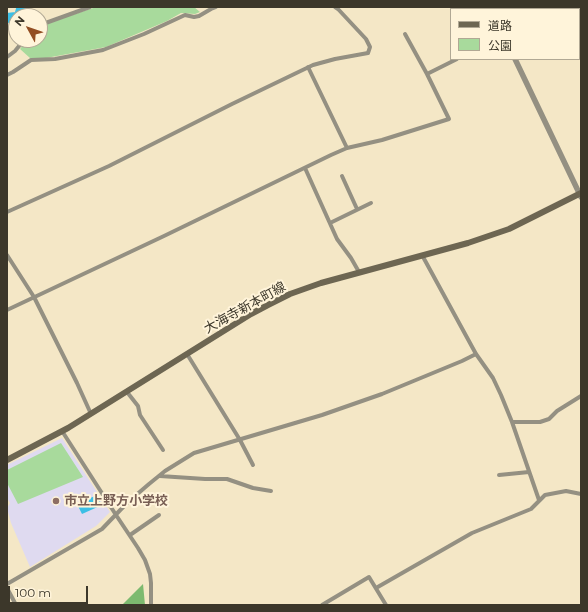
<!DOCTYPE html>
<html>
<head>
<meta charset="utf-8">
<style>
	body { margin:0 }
	#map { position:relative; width:588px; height:612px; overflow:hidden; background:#f4e7c6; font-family:Montserrat,"Noto Sans JP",sans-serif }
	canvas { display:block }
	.frame { position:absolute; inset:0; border:8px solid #3c372a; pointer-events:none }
	.legend { position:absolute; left:450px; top:8px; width:130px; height:52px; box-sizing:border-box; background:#fff4da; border:1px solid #b1a894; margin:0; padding:5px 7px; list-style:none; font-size:12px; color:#3c372a }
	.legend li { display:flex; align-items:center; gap:8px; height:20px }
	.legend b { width:20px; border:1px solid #b1a894 }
	.north { position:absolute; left:8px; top:8px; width:40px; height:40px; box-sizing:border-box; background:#fff4da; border:1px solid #b1a894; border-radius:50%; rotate:310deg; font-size:11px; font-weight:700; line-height:16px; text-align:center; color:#3c372a }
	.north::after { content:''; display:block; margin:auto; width:14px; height:18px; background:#934e22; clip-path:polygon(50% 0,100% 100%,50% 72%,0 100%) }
	.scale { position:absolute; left:8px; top:586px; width:80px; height:18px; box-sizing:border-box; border:2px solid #3c372a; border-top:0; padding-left:5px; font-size:12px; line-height:14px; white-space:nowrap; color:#3c372a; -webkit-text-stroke:3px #fff4da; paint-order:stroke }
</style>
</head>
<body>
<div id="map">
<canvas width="588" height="612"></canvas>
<div class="frame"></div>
<ul class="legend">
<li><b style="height:5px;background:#6d6652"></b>道路</li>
<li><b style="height:11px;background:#a8da9c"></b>公園</li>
</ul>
<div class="north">N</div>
<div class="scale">100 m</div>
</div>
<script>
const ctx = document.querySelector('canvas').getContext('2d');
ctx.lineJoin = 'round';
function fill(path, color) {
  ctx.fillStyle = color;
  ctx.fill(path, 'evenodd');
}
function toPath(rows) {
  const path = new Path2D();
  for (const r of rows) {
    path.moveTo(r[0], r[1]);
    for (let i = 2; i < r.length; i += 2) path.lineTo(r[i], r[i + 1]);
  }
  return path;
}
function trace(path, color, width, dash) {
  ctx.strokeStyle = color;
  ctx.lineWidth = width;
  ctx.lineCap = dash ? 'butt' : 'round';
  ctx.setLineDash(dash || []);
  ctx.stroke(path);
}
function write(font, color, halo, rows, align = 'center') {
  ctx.font = font + ' Montserrat,"Noto Sans JP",sans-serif';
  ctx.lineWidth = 4;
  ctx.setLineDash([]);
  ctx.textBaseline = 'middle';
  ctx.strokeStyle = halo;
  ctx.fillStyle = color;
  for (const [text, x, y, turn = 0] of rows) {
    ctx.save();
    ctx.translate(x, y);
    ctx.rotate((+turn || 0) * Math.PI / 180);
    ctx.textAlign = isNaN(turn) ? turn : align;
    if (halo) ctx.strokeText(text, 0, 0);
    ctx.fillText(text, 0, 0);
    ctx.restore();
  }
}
fill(toPath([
	[62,438,110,512,96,526,30,567,11,523,7,508,10,503,7,498,7,465]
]), '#dfdaf0');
fill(toPath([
	[96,7,194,7,200,12,195,14,181,13,167,21,106,47,46,58,30,58,20,49,27,40,40,40,40,26],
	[61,443,83,477,18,504,7,483,7,470]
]), '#a8da9c');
fill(toPath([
	[143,584,145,605,122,605]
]), '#7dba6f');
fill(toPath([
	[97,495,102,505,82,514,77,504]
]), '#3cbfe5');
trace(toPath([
	[19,16,21,9,21,7],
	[7,18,16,17]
]), '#3cbfe5', 10);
trace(toPath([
	[543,9,547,7],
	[40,25,90,7],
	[405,34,427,74],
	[7,57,15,51,24,40],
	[308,67,347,148],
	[7,75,13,72,31,60,55,59,103,50,144,34,185,15,194,17,199,16,211,9,216,7],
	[305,168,337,239,351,258,359,272],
	[342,176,357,209],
	[7,212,109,166,232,104,313,65,335,59,368,53,370,47,366,39,338,9,335,7],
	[330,223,371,203],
	[7,255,34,297,77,383,91,414],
	[422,255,476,354,493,378,501,395,512,422,539,500],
	[7,310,164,236,331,155,347,148,382,140,449,119,427,74,457,59],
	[187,354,240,440,253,465],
	[127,392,138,406,140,415,163,450],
	[512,422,540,422,549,419,557,411,581,396],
	[62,431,116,515,138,548,145,560,150,574,151,583,151,605],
	[499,475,529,472],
	[160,476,205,479,227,479,253,488,271,491],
	[130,535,159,515],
	[7,584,102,529,128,502,149,484,165,471,194,453,322,415,382,394,462,361,476,354],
	[7,588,16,605],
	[376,588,472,533,531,509,545,495,566,491,581,494],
	[322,605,369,577,386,605]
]), '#949082', 4);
trace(toPath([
	[491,7,492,9],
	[515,59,581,197]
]), '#949082', 5.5);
trace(toPath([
	[7,460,68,428,251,314,268,305,290,294,321,283,468,243,509,229,581,193]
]), '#6d6652', 6);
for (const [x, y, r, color] of [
	[56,501,4,"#8d6e63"]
]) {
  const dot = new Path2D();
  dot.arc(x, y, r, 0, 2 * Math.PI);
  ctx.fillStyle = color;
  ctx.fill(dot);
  trace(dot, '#fff4da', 1.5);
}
write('13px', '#3c372a', '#fff4da', [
	["大海寺新本町線",245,308,-29]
]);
write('bold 13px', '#785e54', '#fff4da', [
	["市立上野方小学校",64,501]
], 'left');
</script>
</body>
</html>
